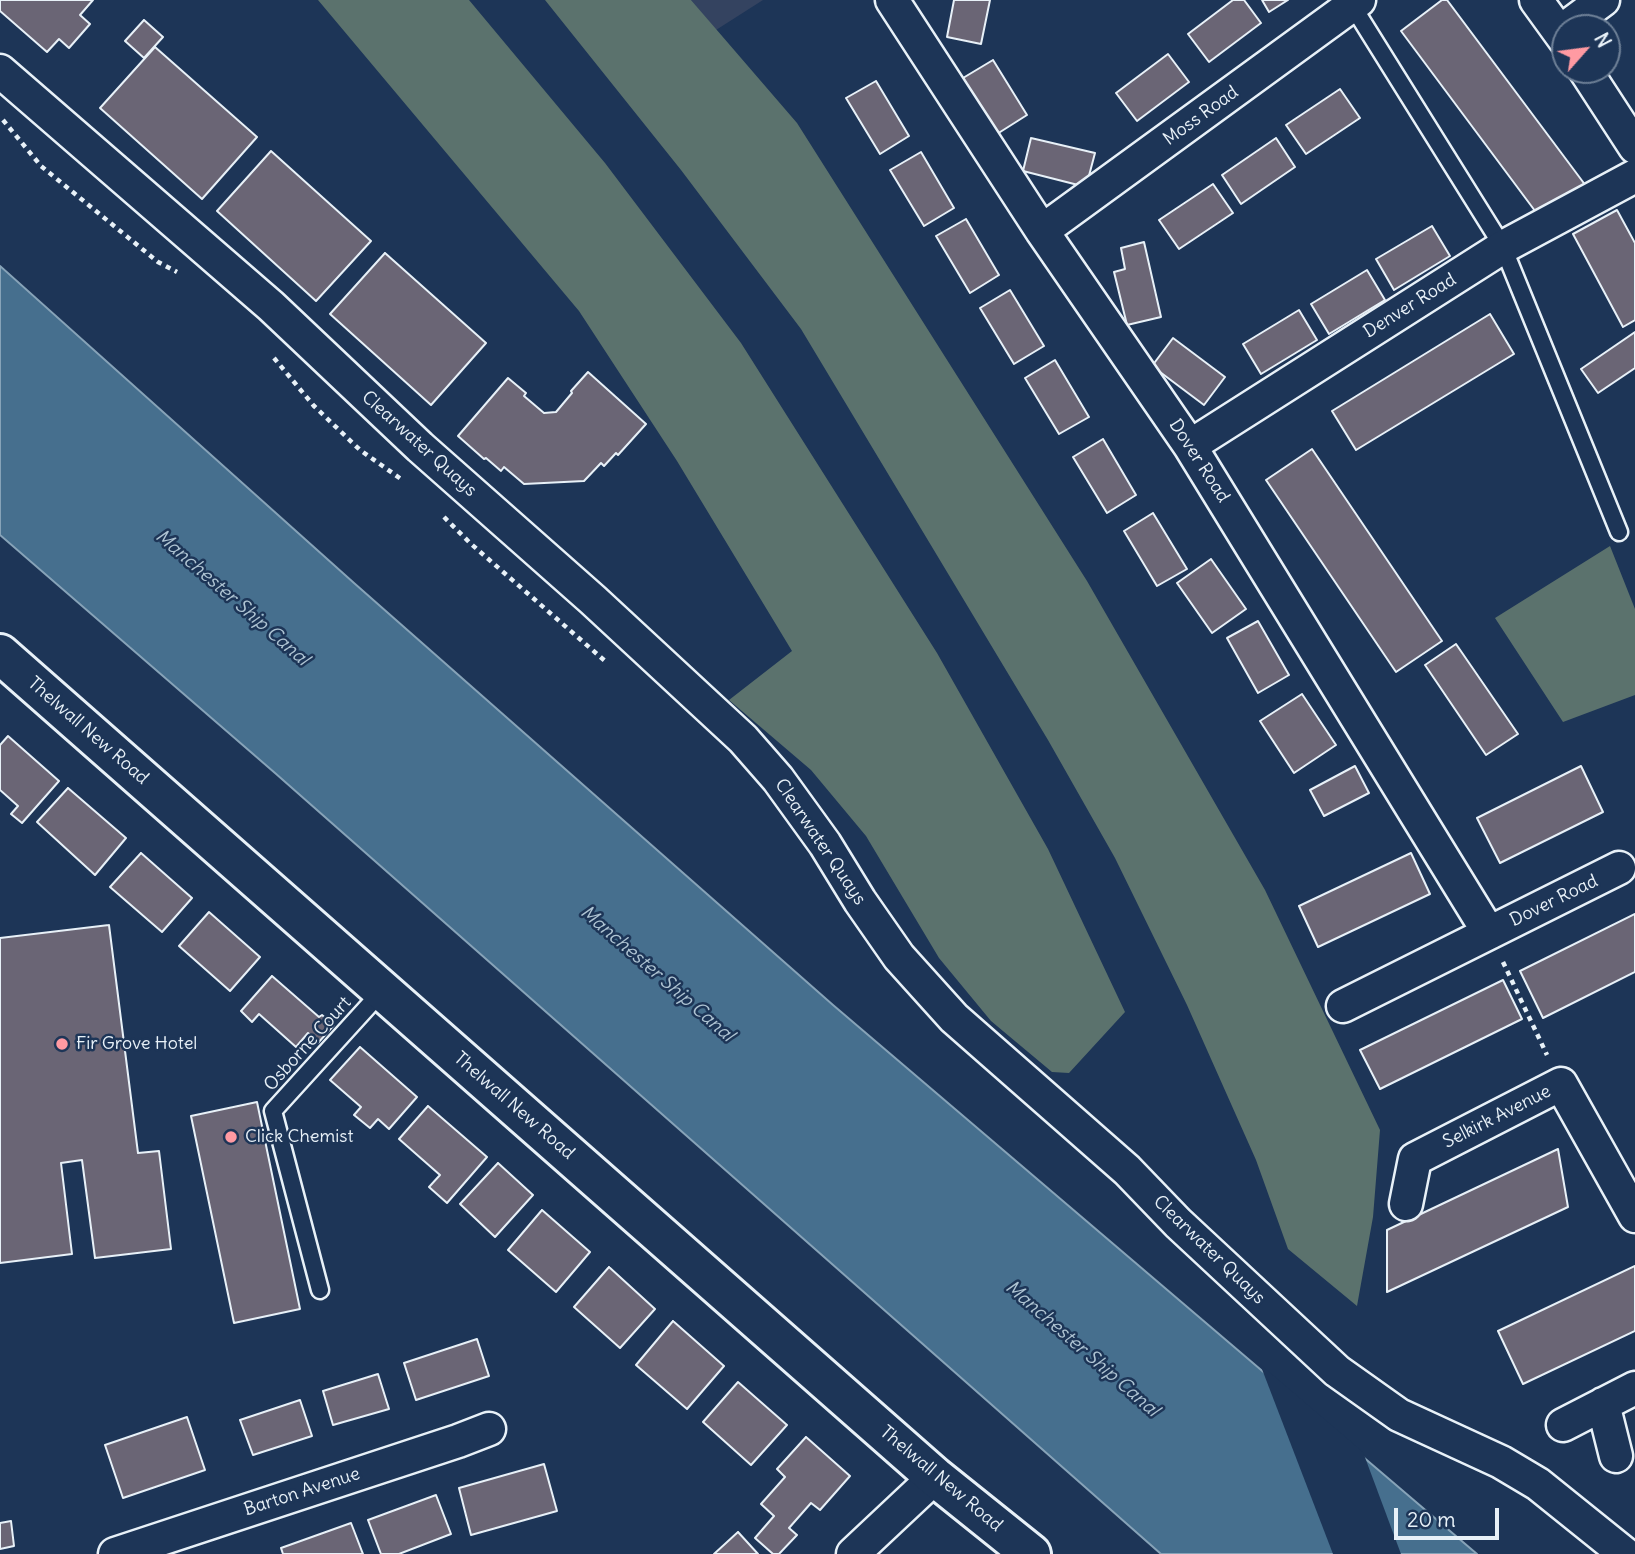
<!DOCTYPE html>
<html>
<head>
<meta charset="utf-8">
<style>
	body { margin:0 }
	#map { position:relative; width:1635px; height:1554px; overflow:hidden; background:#1d3557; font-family:Delius,sans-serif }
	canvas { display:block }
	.north { position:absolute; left:1551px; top:14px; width:70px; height:70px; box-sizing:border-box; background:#1d3557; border:2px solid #6e8097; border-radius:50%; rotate:62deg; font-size:19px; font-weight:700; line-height:28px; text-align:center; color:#e8f1f8 }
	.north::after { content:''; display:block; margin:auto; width:24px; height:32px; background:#ff9aa2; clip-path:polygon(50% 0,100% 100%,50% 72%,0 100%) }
	.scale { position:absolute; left:1394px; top:1508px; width:105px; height:32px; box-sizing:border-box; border:4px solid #e8f1f8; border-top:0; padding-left:9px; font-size:21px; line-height:24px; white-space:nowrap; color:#e8f1f8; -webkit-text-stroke:5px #1d3557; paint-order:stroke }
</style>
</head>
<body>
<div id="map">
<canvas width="1635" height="1554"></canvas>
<div class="north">N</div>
<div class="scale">20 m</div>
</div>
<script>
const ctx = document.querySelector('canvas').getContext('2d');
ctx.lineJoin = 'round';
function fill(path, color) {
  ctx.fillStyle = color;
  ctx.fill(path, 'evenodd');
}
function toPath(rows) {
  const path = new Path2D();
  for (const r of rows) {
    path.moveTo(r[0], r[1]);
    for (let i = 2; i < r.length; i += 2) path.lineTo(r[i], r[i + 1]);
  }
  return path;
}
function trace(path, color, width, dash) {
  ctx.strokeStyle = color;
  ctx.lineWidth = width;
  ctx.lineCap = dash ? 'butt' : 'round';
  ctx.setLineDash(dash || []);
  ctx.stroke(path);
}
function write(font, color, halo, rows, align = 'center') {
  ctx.font = font + ' Delius,sans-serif';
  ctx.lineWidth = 5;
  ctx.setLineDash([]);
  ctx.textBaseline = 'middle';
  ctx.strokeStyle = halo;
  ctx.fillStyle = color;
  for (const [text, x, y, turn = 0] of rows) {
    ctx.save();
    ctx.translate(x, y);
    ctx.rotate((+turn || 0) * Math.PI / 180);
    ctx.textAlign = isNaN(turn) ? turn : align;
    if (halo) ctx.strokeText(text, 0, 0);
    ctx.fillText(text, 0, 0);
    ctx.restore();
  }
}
fill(toPath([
	[691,0,763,0,716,30]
]), '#344360');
fill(toPath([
	[318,0,469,0,605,163,741,343,937,653,1048,849,1125,1012,1069,1073,1052,1072,991,1021,939,958,866,836,811,770,729,700,792,651,677,461,579,311],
	[545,0,691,0,797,123,1087,581,1265,890,1380,1130,1373,1217,1357,1306,1288,1249,1256,1160,1187,1005,1115,858,1048,740,801,329,681,170],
	[1610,546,1635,609,1635,695,1563,722,1495,618]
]), '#5b726d');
const water = toPath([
	[0,266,354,583,833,1005,1477,1554,1161,1554,275,773,0,535,0,266]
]);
fill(water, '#466f8e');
trace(water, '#87a3b8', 2);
fill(toPath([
	[1260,1364,1363,1452,1401,1554,1333,1554]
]), '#1d3557');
const building = toPath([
	[0,0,93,0,80,15,90,24,69,48,59,39,47,52,0,11,0,0],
	[954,0,990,0,981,44,947,37,954,0],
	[1233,0,1244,0,1261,23,1209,62,1188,34,1233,0],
	[1262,0,1288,0,1269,12,1262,0],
	[1442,0,1447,0,1589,190,1544,223,1401,31,1442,0],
	[144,20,163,37,144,58,125,41,144,20],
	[155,47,257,137,202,199,100,108,155,47],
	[1168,54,1189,82,1137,121,1116,93,1168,54],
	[993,60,1027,115,997,134,963,78,993,60],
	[876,81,909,136,880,154,846,98,876,81],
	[1340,89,1360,118,1306,154,1286,125,1340,89],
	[1031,138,1095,153,1086,187,1023,171,1031,138],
	[1276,138,1295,167,1241,204,1222,175,1276,138],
	[271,151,371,241,316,301,217,211,271,151],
	[921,152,954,208,924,226,890,170,921,152],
	[1213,184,1233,213,1179,249,1159,220,1213,184],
	[1617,210,1635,243,1635,320,1623,327,1573,234,1617,210],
	[966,219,999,275,970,293,936,236,966,219],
	[1432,226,1450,256,1394,290,1376,259,1432,226],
	[1144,242,1161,317,1127,325,1114,272,1125,269,1121,248,1144,242],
	[385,253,486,343,431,405,330,314,385,253],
	[1367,270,1385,300,1329,334,1311,304,1367,270],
	[1010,290,1044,346,1014,364,980,308,1010,290],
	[1299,310,1317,340,1261,374,1243,344,1299,310],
	[1490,314,1514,354,1356,450,1332,411,1490,314],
	[1635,332,1635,368,1598,393,1581,369,1635,332],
	[1173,338,1225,377,1204,405,1152,366,1173,338],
	[1055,360,1089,417,1059,434,1025,378,1055,360],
	[588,372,646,424,618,455,616,453,604,466,601,463,584,481,524,484,504,467,501,471,486,458,484,459,458,436,508,378,526,393,524,396,544,413,556,412,572,393,571,391,588,372],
	[1103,439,1136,495,1107,513,1073,457,1103,439],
	[1312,449,1442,641,1396,672,1266,480,1312,449],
	[1153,513,1187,569,1157,586,1124,531,1153,513],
	[1211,559,1246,609,1212,633,1177,583,1211,559],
	[1258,621,1289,675,1258,693,1227,638,1258,621],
	[1456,644,1518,734,1486,755,1425,665,1456,644],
	[1302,694,1336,745,1294,773,1260,721,1302,694],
	[8,736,59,781,22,823,11,814,18,806,0,790,0,745,8,736],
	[1355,766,1369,793,1324,816,1310,790,1355,766],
	[1581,766,1603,812,1500,863,1477,818,1581,766],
	[68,788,126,838,95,875,37,822,68,788],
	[141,853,192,898,162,932,110,887,141,853],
	[1411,853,1430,894,1318,947,1299,906,1411,853],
	[209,912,260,957,230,991,179,946,209,912],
	[1635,914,1635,972,1543,1018,1520,971,1635,914],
	[109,925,138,1153,159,1151,171,1249,95,1258,82,1160,61,1163,72,1254,0,1263,0,938,109,925],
	[272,976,319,1017,322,1015,334,1025,318,1043,308,1033,296,1047,259,1014,252,1022,241,1011,272,976],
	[1503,980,1522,1019,1380,1089,1360,1050,1503,980],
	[360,1047,417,1097,389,1129,378,1119,370,1128,354,1115,361,1107,330,1080,360,1047],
	[257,1102,300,1309,234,1323,191,1116,257,1102],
	[428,1106,487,1157,447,1203,429,1187,440,1175,399,1139,428,1106],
	[1558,1149,1568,1207,1387,1292,1387,1230,1558,1149],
	[498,1163,533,1195,495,1237,460,1204,498,1163],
	[542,1210,590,1252,556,1292,508,1250,542,1210],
	[1635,1266,1635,1331,1523,1384,1498,1331,1635,1266],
	[609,1267,655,1309,620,1348,574,1307,609,1267],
	[673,1321,724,1366,687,1409,636,1365,673,1321],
	[477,1339,489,1376,416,1400,404,1363,477,1339],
	[378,1374,389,1409,333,1425,323,1391,378,1374],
	[738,1382,787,1425,751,1465,703,1422,738,1382],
	[300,1400,312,1436,253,1455,240,1420,300,1400],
	[187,1417,205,1470,123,1498,105,1445,187,1417],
	[806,1437,850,1476,820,1510,811,1503,789,1528,797,1535,779,1554,773,1554,755,1538,774,1516,761,1504,785,1477,777,1469,806,1437],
	[544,1464,557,1511,471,1535,459,1488,544,1464],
	[436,1495,451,1534,399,1554,381,1554,368,1520,436,1495],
	[11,1521,14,1546,0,1549,0,1523,11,1521],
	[351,1523,363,1554,283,1554,281,1548,351,1523],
	[738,1532,758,1554,714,1554,738,1532]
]);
fill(building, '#6a6575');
trace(building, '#e8f1f8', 2);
const service = toPath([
	[1352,5,1503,247,1619,532],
	[320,1290,273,1111,383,990]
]);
const minor = toPath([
	[892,0,1042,231,1190,446,1489,933],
	[1536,0,1565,40],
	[1560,32,1603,0],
	[1585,70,1635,147],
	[0,71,271,306,420,447,593,600,743,739,778,779,825,844,860,901,899,957,954,1018,1127,1170,1178,1223,1337,1371,1399,1415,1501,1462,1538,1484,1625,1554],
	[1042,231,1359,0],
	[1190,446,1503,247,1635,176],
	[1343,1006,1619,868],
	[1406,1204,1415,1159,1561,1084,1635,1216],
	[1603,1404,1616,1456],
	[1563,1425,1635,1388],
	[115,1554,458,1441,489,1429],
	[853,1554,935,1477]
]);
const secondary = toPath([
	[0,654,935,1477,1031,1554]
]);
trace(service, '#e8f1f8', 21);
trace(minor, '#e8f1f8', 37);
trace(secondary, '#e8f1f8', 44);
trace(toPath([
	[3,120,41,166,158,262,177,272],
	[274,358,314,406,360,450,401,479],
	[444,517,470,543,605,661],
	[1503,962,1547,1055]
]), '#e8f1f8', 4.5, [5, 5]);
trace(service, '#1d3557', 16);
trace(minor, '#1d3557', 32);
trace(secondary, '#1d3557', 38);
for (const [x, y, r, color] of [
	[62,1044,7,"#ff9aa2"],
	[231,1137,7,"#ff9aa2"]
]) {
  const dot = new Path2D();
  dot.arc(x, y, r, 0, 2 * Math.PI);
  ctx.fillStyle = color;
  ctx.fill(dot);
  trace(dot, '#1d3557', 2.5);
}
write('18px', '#e8f1f8', '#1d3557', [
	["Moss Road",1201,116,-36],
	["Denver Road",1410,306,-32],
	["Clearwater Quays",419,444,42],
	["Dover Road",1199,461,57],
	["Thelwall New Road",88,731,41],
	["Clearwater Quays",820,842,56],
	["Dover Road",1554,901,-26],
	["Osborne Court",308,1044,-48],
	["Thelwall New Road",514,1106,41],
	["Selkirk Avenue",1497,1117,-27],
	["Clearwater Quays",1209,1250,44],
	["Thelwall New Road",941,1479,40],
	["Barton Avenue",302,1492,-18]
]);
write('18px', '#e8f1f8', '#1d3557', [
	["Fir Grove Hotel",76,1044],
	["Click Chemist",245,1137]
], 'left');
write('italic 19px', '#afc4d3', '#1d3557', [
	["Manchester Ship Canal",232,598,41],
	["Manchester Ship Canal",657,974,41],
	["Manchester Ship Canal",1082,1349,41]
]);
</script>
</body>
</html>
